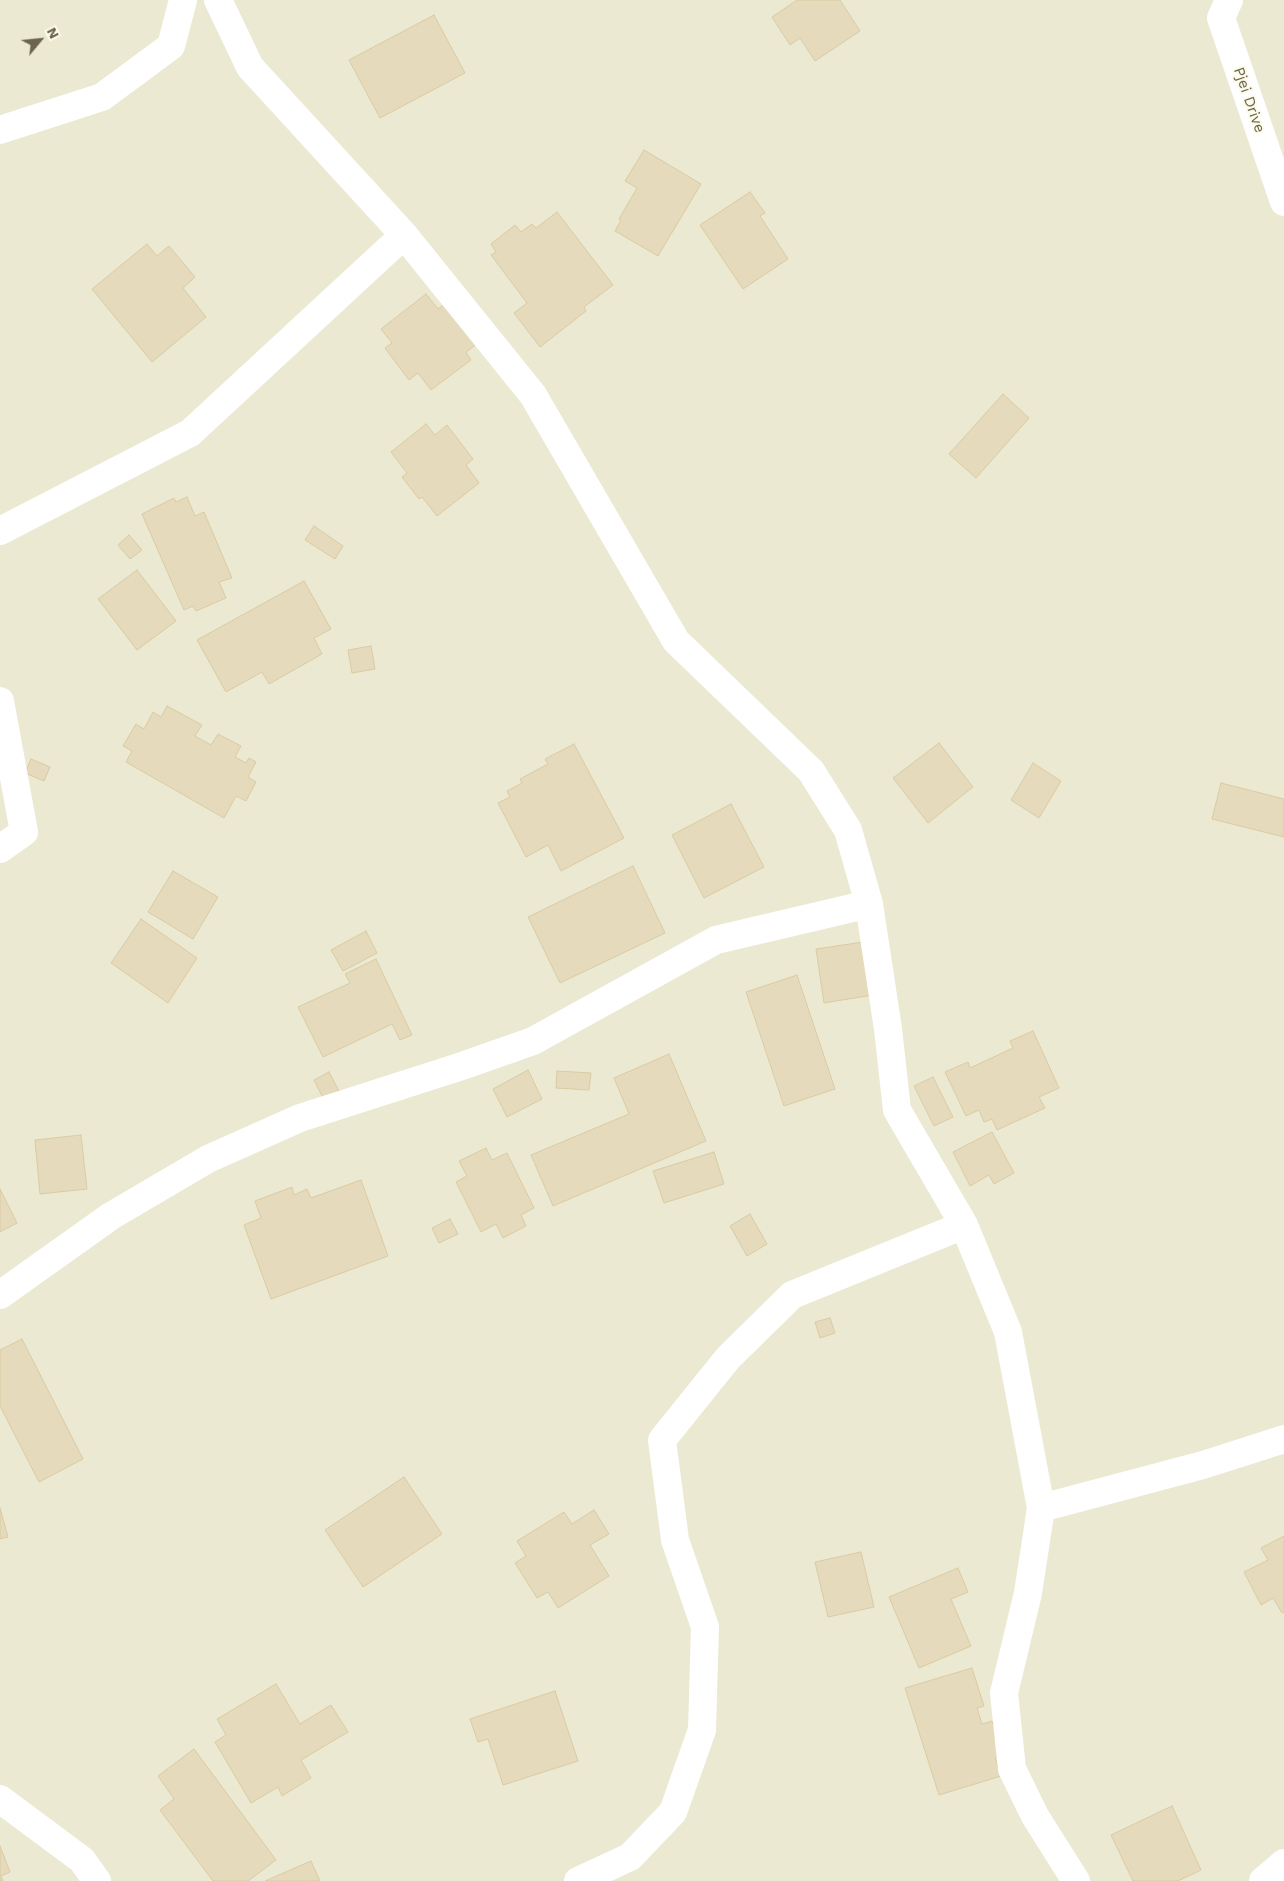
<!DOCTYPE html>
<html>
<head>
<meta charset="utf-8">
<style>
	body { margin:0 }
	#map { position:relative; width:1284px; height:1881px; overflow:hidden; background:#f9f7e4; font-family:"Work Sans",sans-serif }
	canvas { display:block }
	.north { position:absolute; left:15px; top:15px; width:50px; height:50px; -webkit-text-stroke:4px #fcfbea; paint-order:stroke; rotate:62deg; font-size:14px; font-weight:700; line-height:20px; text-align:center; color:#6d644e }
	.north::after { content:''; display:block; margin:auto; width:18px; height:22px; background:#6d644e; clip-path:polygon(50% 0,100% 100%,50% 72%,0 100%) }
</style>
</head>
<body>
<div id="map">
<canvas width="1284" height="1881"></canvas>
<div class="north">N</div>
</div>
<script>
const ctx = document.querySelector('canvas').getContext('2d');
ctx.lineJoin = 'round';
function fill(path, color) {
  ctx.fillStyle = color;
  ctx.fill(path, 'evenodd');
}
function toPath(rows) {
  const path = new Path2D();
  for (const r of rows) {
    path.moveTo(r[0], r[1]);
    for (let i = 2; i < r.length; i += 2) path.lineTo(r[i], r[i + 1]);
  }
  return path;
}
function trace(path, color, width, dash) {
  ctx.strokeStyle = color;
  ctx.lineWidth = width;
  ctx.lineCap = dash ? 'butt' : 'round';
  ctx.setLineDash(dash || []);
  ctx.stroke(path);
}
function write(font, color, halo, rows, align = 'center') {
  ctx.font = font + ' "Work Sans",sans-serif';
  ctx.lineWidth = 4;
  ctx.setLineDash([]);
  ctx.textBaseline = 'middle';
  ctx.strokeStyle = halo;
  ctx.fillStyle = color;
  for (const [text, x, y, turn = 0] of rows) {
    ctx.save();
    ctx.translate(x, y);
    ctx.rotate((+turn || 0) * Math.PI / 180);
    ctx.textAlign = isNaN(turn) ? turn : align;
    if (halo) ctx.strokeText(text, 0, 0);
    ctx.fillText(text, 0, 0);
    ctx.restore();
  }
}
fill(toPath([
	[0,0,1284,0,1284,1881,0,1881]
]), '#ece9d2');
const building = toPath([
	[797,0,840,0,860,31,815,61,800,38,790,45,772,17,797,0],
	[434,15,465,73,380,118,349,60,434,15],
	[644,150,701,184,658,256,615,231,621,220,619,219,637,188,625,181,644,150],
	[750,192,765,213,760,216,788,259,743,289,700,225,750,192],
	[557,212,613,285,584,307,586,311,540,347,514,313,527,303,491,255,496,252,491,244,515,225,521,232,532,224,536,228,557,212],
	[147,244,157,256,169,246,195,277,183,288,206,317,152,362,92,289,147,244],
	[426,294,438,309,446,303,477,344,466,352,471,360,431,390,418,373,409,380,385,348,392,343,381,329,426,294],
	[1003,394,1029,418,976,478,949,454,1003,394],
	[426,424,435,435,447,425,473,459,466,465,479,483,437,516,422,497,419,499,402,477,407,473,391,452,426,424],
	[187,497,195,516,204,512,232,578,219,582,226,598,196,611,193,606,184,610,142,514,174,498,176,502,187,497],
	[314,526,343,546,335,559,305,540,314,526],
	[129,535,142,550,130,559,118,545,129,535],
	[137,570,176,621,137,650,98,599,137,570],
	[304,581,331,629,314,638,322,654,269,684,262,672,226,692,197,640,304,581],
	[371,646,375,669,352,673,348,650,371,646],
	[167,706,202,725,195,736,211,745,218,734,241,746,235,757,246,763,249,758,256,762,248,777,256,782,246,801,236,796,224,818,126,762,132,751,123,746,136,724,144,729,153,712,161,717,167,706],
	[939,743,973,787,928,823,893,778,939,743],
	[574,744,624,838,561,871,548,845,526,857,498,803,510,797,507,791,522,783,520,779,548,764,545,759,574,744],
	[31,759,50,767,44,781,25,773,31,759],
	[1033,763,1061,781,1039,818,1011,800,1033,763],
	[1221,783,1284,799,1284,837,1212,819,1221,783],
	[731,804,764,867,704,898,672,835,731,804],
	[633,866,665,933,560,983,528,917,633,866],
	[173,871,218,897,193,939,148,912,173,871],
	[141,919,197,958,168,1003,111,963,141,919],
	[366,931,377,953,343,971,331,950,366,931],
	[870,941,879,994,824,1003,816,949,870,941],
	[376,959,412,1035,400,1040,392,1024,323,1057,298,1007,350,983,345,974,376,959],
	[797,975,835,1089,784,1106,746,992,797,975],
	[1033,1031,1059,1088,1039,1097,1045,1108,997,1130,992,1119,984,1122,979,1110,966,1116,945,1072,968,1062,970,1068,1013,1048,1010,1041,1033,1031],
	[669,1054,706,1141,553,1206,531,1155,629,1114,614,1078,669,1054],
	[528,1070,542,1099,507,1117,493,1089,528,1070],
	[557,1071,591,1073,589,1090,556,1088,557,1071],
	[329,1072,339,1091,323,1098,314,1080,329,1072],
	[933,1077,953,1117,934,1126,914,1086,933,1077],
	[992,1132,1014,1173,994,1184,989,1175,970,1186,953,1152,992,1132],
	[81,1135,87,1189,40,1194,35,1140,81,1135],
	[486,1148,492,1160,507,1153,534,1208,521,1215,526,1226,503,1238,496,1224,481,1232,456,1182,467,1176,459,1161,486,1148],
	[714,1152,724,1184,664,1203,653,1171,714,1152],
	[361,1180,388,1256,271,1299,244,1225,261,1218,255,1201,292,1187,294,1195,307,1189,311,1198,361,1180],
	[0,1189,17,1223,0,1232,0,1189],
	[750,1214,767,1244,747,1256,730,1226,750,1214],
	[450,1219,458,1234,439,1243,432,1228,450,1219],
	[830,1318,835,1333,820,1338,815,1322,830,1318],
	[22,1339,83,1459,39,1482,0,1406,0,1350,22,1339],
	[404,1477,442,1534,363,1587,325,1530,404,1477],
	[0,1508,8,1537,0,1539,0,1508],
	[594,1510,609,1534,590,1545,609,1576,558,1608,548,1592,537,1598,515,1563,526,1556,517,1541,564,1512,572,1524,594,1510],
	[1284,1536,1284,1612,1282,1613,1273,1598,1261,1605,1244,1572,1268,1560,1261,1548,1284,1536],
	[861,1552,874,1607,828,1617,815,1562,861,1552],
	[958,1568,968,1592,951,1599,971,1646,919,1668,889,1597,958,1568],
	[972,1668,984,1706,977,1708,982,1724,992,1721,1004,1755,995,1758,1001,1776,939,1795,905,1688,972,1668],
	[276,1684,300,1724,331,1705,348,1732,301,1760,311,1778,282,1796,278,1787,251,1803,215,1742,226,1735,217,1719,276,1684],
	[555,1691,578,1761,503,1785,488,1739,478,1742,470,1719,555,1691],
	[194,1749,276,1860,248,1881,213,1881,160,1810,174,1799,158,1776,194,1749],
	[1172,1806,1201,1870,1178,1881,1133,1881,1111,1835,1172,1806],
	[0,1846,10,1872,1,1876,3,1881,0,1881,0,1846],
	[311,1861,320,1881,265,1881,311,1861]
]);
fill(building, '#e5dabb');
trace(building, '#dacba3', 1);
trace(toPath([
	[218,0,250,67,404,235,533,395,676,641,811,771,848,830,869,904,888,1029,897,1110,964,1225,1008,1332,1041,1508,1028,1593,1004,1693,1012,1769,1035,1816,1076,1881],
	[1229,0,1221,18,1284,202],
	[0,130,102,97,171,46,183,0],
	[0,531,190,433,404,235],
	[0,701,24,832,0,849],
	[0,1295,111,1216,208,1159,300,1118,462,1066,533,1041,716,940,869,904],
	[1041,1508,1203,1465,1284,1439],
	[0,1799,82,1860,97,1881],
	[578,1881,630,1857,673,1812,702,1730,705,1627,675,1540,662,1440,728,1358,792,1295,964,1225],
	[1263,1881,1284,1863]
]), '#fff', 28);
write('15px', '#6d644e', '#fcfbea', [
	["Pjei Drive",1249,100,71]
]);
</script>
</body>
</html>
